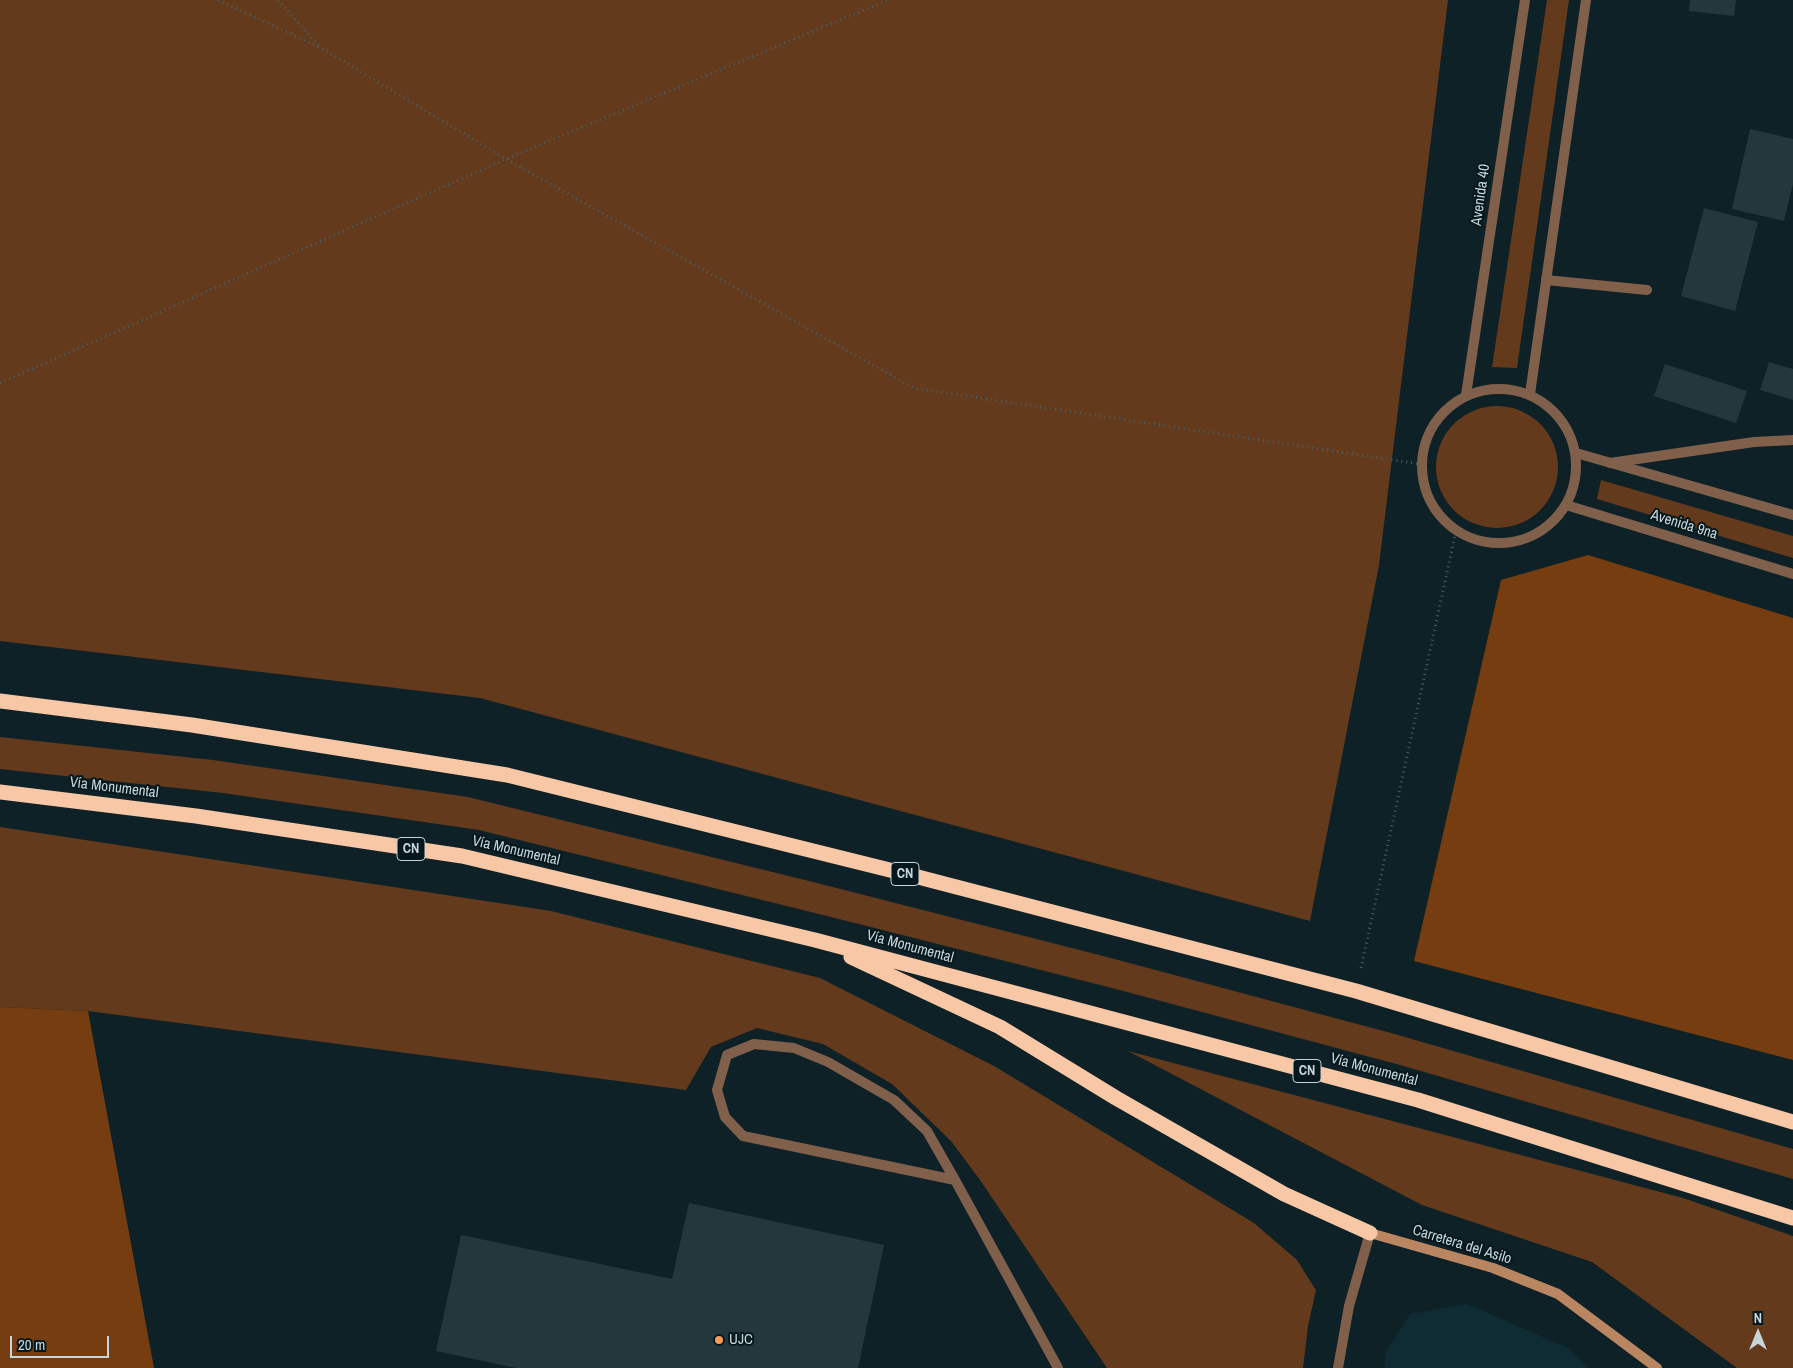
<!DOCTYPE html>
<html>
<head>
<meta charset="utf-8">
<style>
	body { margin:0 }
	#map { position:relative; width:1793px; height:1368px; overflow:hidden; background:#0e2127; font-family:"Archivo Narrow",sans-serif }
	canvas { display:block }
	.north { position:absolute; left:1733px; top:1308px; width:50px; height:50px; -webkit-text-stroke:4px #05181d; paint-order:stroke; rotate:0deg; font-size:14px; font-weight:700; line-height:20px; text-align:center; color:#c8d4d8 }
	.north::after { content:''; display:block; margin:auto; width:18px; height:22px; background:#c8d4d8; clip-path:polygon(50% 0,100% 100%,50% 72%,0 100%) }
	.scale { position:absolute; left:10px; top:1336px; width:99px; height:22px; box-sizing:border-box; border:2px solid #c8d4d8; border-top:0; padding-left:6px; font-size:15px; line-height:18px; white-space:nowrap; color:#c8d4d8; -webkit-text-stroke:4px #05181d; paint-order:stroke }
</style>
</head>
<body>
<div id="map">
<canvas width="1793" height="1368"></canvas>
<div class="north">N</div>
<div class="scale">20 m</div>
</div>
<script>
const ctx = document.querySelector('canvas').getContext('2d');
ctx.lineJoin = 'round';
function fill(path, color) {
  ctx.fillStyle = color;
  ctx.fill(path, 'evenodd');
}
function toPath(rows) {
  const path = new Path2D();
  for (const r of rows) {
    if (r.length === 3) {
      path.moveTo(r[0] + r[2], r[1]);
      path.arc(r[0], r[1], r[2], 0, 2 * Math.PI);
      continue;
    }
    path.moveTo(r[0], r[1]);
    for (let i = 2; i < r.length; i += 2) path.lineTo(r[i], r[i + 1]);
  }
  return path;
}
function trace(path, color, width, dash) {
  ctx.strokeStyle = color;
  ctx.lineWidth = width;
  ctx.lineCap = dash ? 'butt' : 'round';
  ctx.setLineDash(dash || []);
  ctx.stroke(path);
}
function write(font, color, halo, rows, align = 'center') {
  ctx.font = font + ' "Archivo Narrow",sans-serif';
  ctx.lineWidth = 4;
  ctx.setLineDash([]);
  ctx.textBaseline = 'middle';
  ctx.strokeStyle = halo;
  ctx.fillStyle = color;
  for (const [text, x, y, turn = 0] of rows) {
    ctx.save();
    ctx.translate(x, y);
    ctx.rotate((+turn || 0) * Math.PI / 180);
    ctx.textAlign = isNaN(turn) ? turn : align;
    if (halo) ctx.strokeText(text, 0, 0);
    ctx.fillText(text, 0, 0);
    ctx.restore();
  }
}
fill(toPath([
	[1467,1304,1568,1348,1588,1368,1384,1368,1386,1352,1410,1314]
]), '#0f2b33');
fill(toPath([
	[0,0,1448,0,1379,565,1310,921,480,698,0,641],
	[1547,0,1569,0,1517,368,1492,367],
	[1497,467,61],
	[1601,480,1793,536,1793,558,1597,499],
	[0,737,213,760,468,797,817,883,1107,957,1391,1033,1793,1149,1793,1179,1400,1065,1116,989,827,916,479,830,223,793,0,769],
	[0,827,551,911,820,978,994,1066,1254,1223,1297,1260,1316,1290,1308,1326,1303,1368,1107,1368,980,1180,951,1141,892,1084,823,1044,757,1028,711,1047,686,1090,88,1011,0,1007],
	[1128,1051,1683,1198,1793,1236,1793,1368,1737,1368,1592,1262,1422,1205]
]), '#633a1c');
fill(toPath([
	[1588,555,1793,618,1793,1060,1414,961,1501,580],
	[0,1007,88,1011,154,1368,0,1368]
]), '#763e10');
fill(toPath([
	[1690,0,1736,0,1734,16,1689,11],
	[1750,129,1793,139,1793,184,1784,221,1732,209],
	[1704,208,1758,222,1735,311,1681,296],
	[1769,362,1793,369,1793,400,1760,390],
	[1665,364,1747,391,1736,423,1654,396],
	[689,1203,884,1245,858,1368,516,1368,436,1351,461,1235,672,1279]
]), '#23373d');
trace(toPath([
	[218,0,321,48,506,159,914,388,1420,464],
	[278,0,319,46],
	[0,383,506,159,888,0],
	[1361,968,1456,531]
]), '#4d5d63', 3, [1, 4]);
trace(toPath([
	[1546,280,1647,290],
	[955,1180,743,1136,725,1117,717,1090,727,1055,754,1044,794,1048,828,1062,894,1100,927,1131,955,1180,1058,1368]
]), '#81604b', 10);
trace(toPath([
	[1610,463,1754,442,1793,440]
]), '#81604b', 10);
trace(toPath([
	[1499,466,77],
	[1530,394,1586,0],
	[1466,395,1525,0],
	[1576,453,1793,515],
	[1566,505,1793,574],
	[1338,1368,1349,1306,1370,1233]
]), '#81604b', 10);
trace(toPath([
	[1370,1233,1493,1268,1558,1294,1657,1368]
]), '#ba8662', 10);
trace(toPath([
	[0,701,192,725,507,775,918,877,1356,991,1793,1122],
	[0,792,196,816,462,856,815,940,1418,1100,1793,1218],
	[851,957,1000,1027,1116,1098,1284,1194,1370,1233]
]), '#f8c7a6', 15);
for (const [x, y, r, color] of [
	[719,1340,5,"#fd9c55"]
]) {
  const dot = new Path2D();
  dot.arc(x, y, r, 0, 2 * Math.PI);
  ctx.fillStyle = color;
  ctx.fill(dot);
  trace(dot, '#05181d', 2);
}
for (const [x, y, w] of [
	[411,849,28],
	[905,874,28],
	[1307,1071,28]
]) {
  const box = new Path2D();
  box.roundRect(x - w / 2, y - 11.5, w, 23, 4);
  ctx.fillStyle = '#05181d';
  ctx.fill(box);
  trace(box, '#c8d4d8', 1);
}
write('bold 14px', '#c8d4d8', null, [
	["CN",411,849],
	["CN",905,874],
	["CN",1307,1071]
]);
write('15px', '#c8d4d8', '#05181d', [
	["Avenida 40",1481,195,-82],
	["Avenida 9na",1684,525,17],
	["Vía Monumental",114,788,7],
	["Vía Monumental",516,851,13],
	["Vía Monumental",910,947,15],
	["Vía Monumental",1374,1070,15],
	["Carretera del Asilo",1462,1245,17]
]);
write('15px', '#c8d4d8', '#05181d', [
	["UJC",729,1340]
], 'left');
</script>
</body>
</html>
